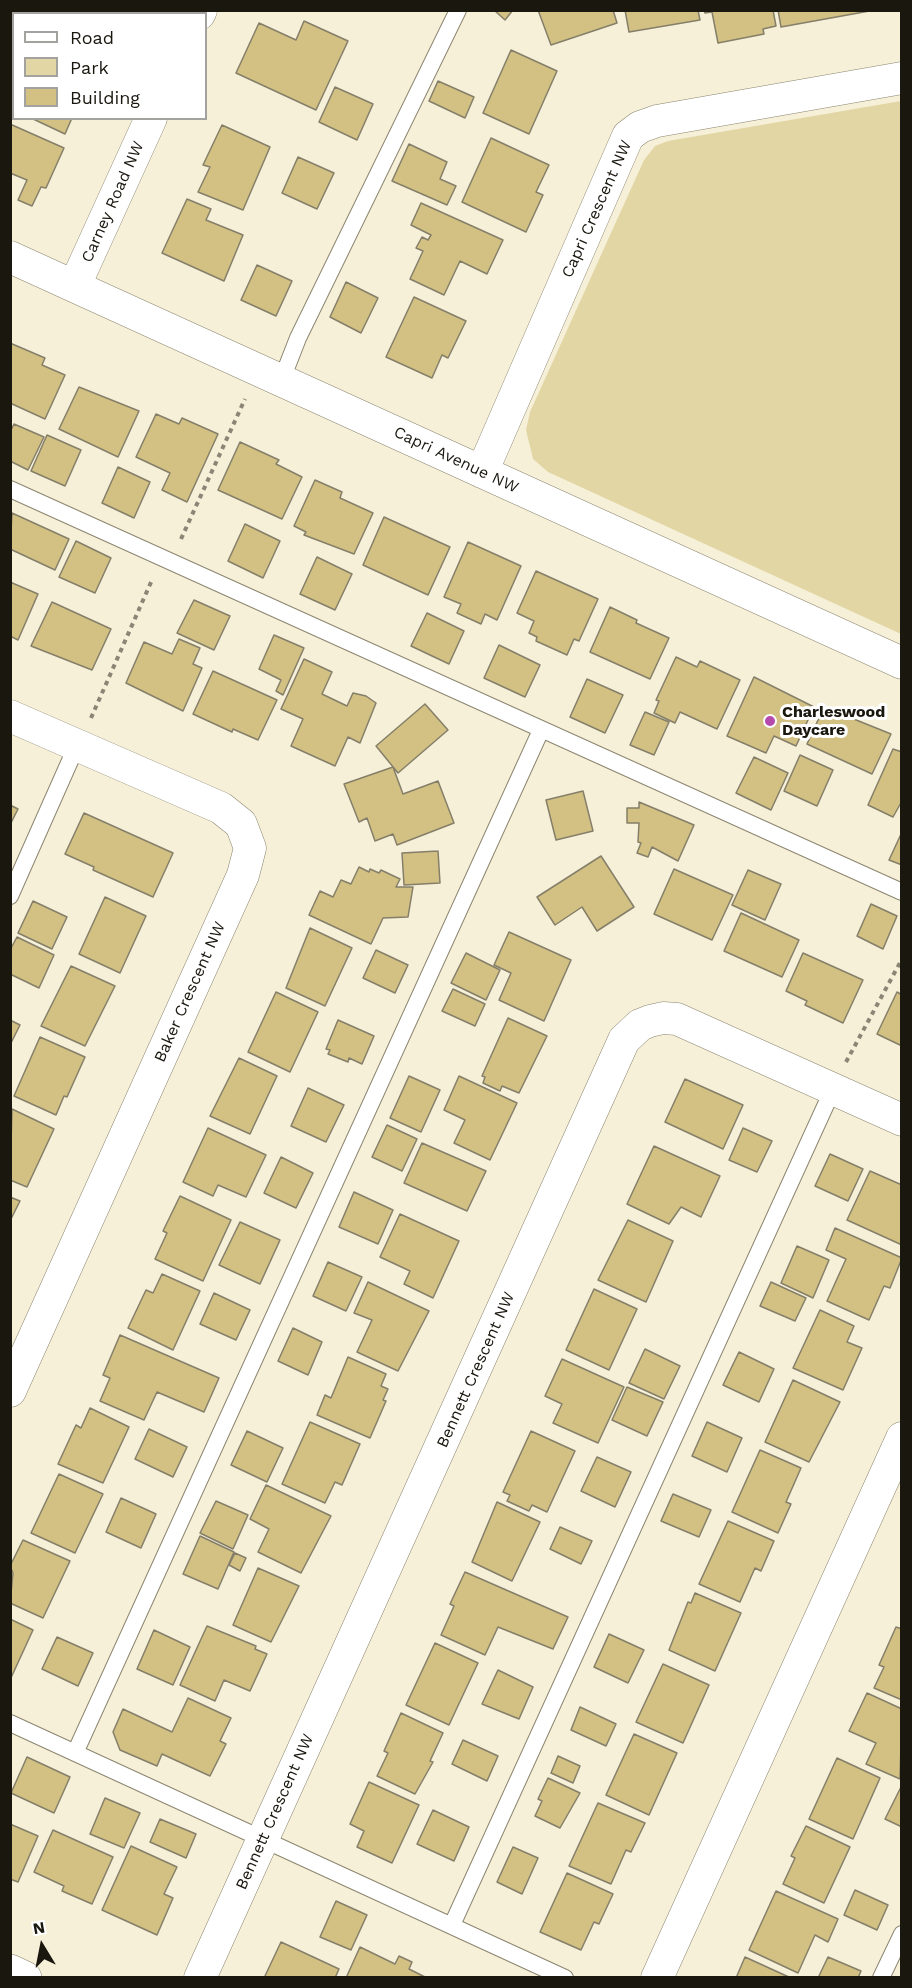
<!DOCTYPE html>
<html>
<head>
<meta charset="utf-8">
<style>
	body { margin:0 }
	#map { position:relative; width:912px; height:1988px; overflow:hidden; background:#f6f0d8; font-family:"Work Sans",sans-serif }
	canvas { display:block }
	.frame { position:absolute; inset:0; border:12px solid #1a170f; pointer-events:none }
	.legend { position:absolute; left:12px; top:12px; width:195px; height:108px; box-sizing:border-box; background:#fff; border:2px solid #a3a29f; margin:0; padding:8px 10px; list-style:none; font-size:18px; color:#1a170f }
	.legend li { display:flex; align-items:center; gap:12px; height:30px }
	.legend b { width:30px; border:2px solid #a3a29f }
	.north { position:absolute; left:12px; top:1916px; width:60px; height:60px; -webkit-text-stroke:4px #fff; paint-order:stroke; rotate:350deg; font-size:16px; font-weight:700; line-height:24px; text-align:center; color:#1a170f }
	.north::after { content:''; display:block; margin:auto; width:21px; height:27px; background:#1a170f; clip-path:polygon(50% 0,100% 100%,50% 72%,0 100%) }
</style>
</head>
<body>
<div id="map">
<canvas width="912" height="1988"></canvas>
<div class="frame"></div>
<ul class="legend">
<li><b style="height:8px;background:#fff"></b>Road</li>
<li><b style="height:16px;background:#e2d6a5"></b>Park</li>
<li><b style="height:16px;background:#d2c182"></b>Building</li>
</ul>
<div class="north">N</div>
</div>
<script>
const ctx = document.querySelector('canvas').getContext('2d');
ctx.lineJoin = 'round';
function fill(path, color) {
  ctx.fillStyle = color;
  ctx.fill(path, 'evenodd');
}
function toPath(rows) {
  const path = new Path2D();
  for (const r of rows) {
    path.moveTo(r[0], r[1]);
    for (let i = 2; i < r.length; i += 2) path.lineTo(r[i], r[i + 1]);
  }
  return path;
}
function trace(path, color, width, dash) {
  ctx.strokeStyle = color;
  ctx.lineWidth = width;
  ctx.lineCap = dash ? 'butt' : 'round';
  ctx.setLineDash(dash || []);
  ctx.stroke(path);
}
function write(font, color, halo, rows, align = 'center') {
  ctx.font = font + ' "Work Sans",sans-serif';
  ctx.lineWidth = 6;
  ctx.setLineDash([]);
  ctx.textBaseline = 'middle';
  ctx.strokeStyle = halo;
  ctx.fillStyle = color;
  for (const [text, x, y, turn = 0] of rows) {
    ctx.save();
    ctx.translate(x, y);
    ctx.rotate((+turn || 0) * Math.PI / 180);
    ctx.textAlign = isNaN(turn) ? turn : align;
    if (halo) ctx.strokeText(text, 0, 0);
    ctx.fillText(text, 0, 0);
    ctx.restore();
  }
}
fill(toPath([
	[901,101,902,101,901,634,548,472,533,459,526,430,530,412,644,160,655,146,668,141]
]), '#e2d6a5');
const building = toPath([
	[63,10,118,10,117,14,61,14,63,10],
	[494,10,513,10,505,20,494,10],
	[538,10,613,10,617,23,551,45,538,10],
	[625,10,698,10,700,20,629,32,625,10],
	[704,10,773,10,776,26,763,29,764,34,718,43,712,12,705,13,704,10],
	[778,10,875,10,781,27,778,10],
	[304,21,348,41,316,110,236,73,259,23,296,40,304,21],
	[511,50,557,71,529,134,483,113,511,50],
	[438,81,474,97,465,118,429,101,438,81],
	[335,87,373,104,357,140,319,122,335,87],
	[31,118,72,118,65,134,31,118],
	[10,124,64,148,46,188,41,187,32,206,18,200,27,180,10,173,10,124],
	[222,125,270,147,243,210,198,192,210,167,203,165,222,125],
	[491,138,549,165,536,192,543,195,526,232,462,202,491,138],
	[409,144,447,162,440,179,456,186,447,205,392,181,409,144],
	[298,157,334,173,317,209,282,193,298,157],
	[187,199,211,209,206,220,243,235,224,281,162,253,187,199],
	[421,203,503,240,487,274,460,261,444,295,410,279,423,251,416,248,422,237,428,240,431,235,411,225,421,203],
	[257,265,292,281,276,316,241,300,257,265],
	[346,282,378,298,361,333,330,317,346,282],
	[414,297,466,321,448,358,442,355,432,378,386,357,414,297],
	[10,343,45,358,42,365,65,375,45,419,10,403,10,343],
	[79,387,139,411,118,457,59,429,79,387],
	[156,414,179,424,182,418,218,434,187,502,162,490,170,473,136,457,156,414],
	[14,424,44,437,28,470,10,461,10,432,14,424],
	[47,435,81,450,65,486,31,471,47,435],
	[240,442,279,460,276,464,302,477,282,519,218,490,240,442],
	[118,467,150,482,134,518,102,503,118,467],
	[315,480,342,492,340,498,373,513,354,554,304,535,306,532,294,526,315,480],
	[12,513,69,539,55,570,10,549,12,513],
	[384,517,450,547,428,595,363,565,384,517],
	[245,524,280,541,263,578,228,561,245,524],
	[76,541,111,558,95,593,59,577,76,541],
	[468,542,521,566,497,620,485,614,481,624,457,613,461,604,444,597,468,542],
	[317,557,352,574,335,610,300,594,317,557],
	[536,571,598,599,579,641,574,639,567,655,536,641,537,637,529,633,534,621,517,613,536,571],
	[10,582,38,594,18,640,10,636,10,582],
	[194,600,230,616,214,650,177,633,194,600],
	[52,602,111,629,92,670,31,646,52,602],
	[610,607,637,620,636,623,669,638,650,679,590,652,610,607],
	[427,613,464,631,449,664,411,646,427,613],
	[274,635,304,648,283,695,276,691,281,680,259,669,274,635],
	[179,639,200,648,193,664,202,668,183,711,126,683,144,642,172,654,179,639],
	[499,645,540,665,525,697,484,678,499,645],
	[676,657,697,667,700,661,740,680,717,729,680,712,675,723,654,713,659,701,656,700,676,657],
	[304,659,332,672,322,694,347,706,353,693,366,696,376,703,360,743,348,737,335,766,291,746,303,719,281,709,304,659],
	[213,671,277,700,258,740,233,729,232,732,193,714,213,671],
	[754,677,814,707,796,746,774,736,766,753,727,736,754,677],
	[587,679,623,695,605,733,570,717,587,679],
	[425,704,448,730,398,773,376,746,425,704],
	[824,707,891,734,872,774,807,744,824,707],
	[645,712,669,722,654,755,630,745,645,712],
	[893,749,902,752,902,801,893,817,868,805,893,749],
	[800,755,833,770,817,806,784,791,800,755],
	[754,757,788,773,771,810,736,793,754,757],
	[393,767,403,794,438,781,454,823,397,845,393,834,375,841,367,818,359,822,344,784,393,767],
	[583,791,593,831,556,840,546,800,583,791],
	[639,802,694,825,678,861,652,847,648,857,637,853,641,843,638,842,639,823,627,823,627,808,639,808,639,802],
	[10,805,18,809,10,825,10,805],
	[84,813,173,853,153,897,93,870,94,867,65,854,84,813],
	[902,832,902,865,889,860,902,832],
	[438,851,440,883,404,885,402,853,438,851],
	[601,856,634,907,597,931,582,907,555,925,537,897,601,856],
	[359,867,369,872,370,869,379,873,381,870,400,879,396,887,413,887,408,917,383,918,371,944,309,915,320,891,333,897,341,880,351,884,359,867],
	[674,869,733,895,712,940,654,914,674,869],
	[748,870,781,884,765,920,732,905,748,870],
	[105,897,146,916,120,973,79,954,105,897],
	[33,901,67,917,52,949,18,933,33,901],
	[871,904,897,916,883,949,857,936,871,904],
	[741,913,799,940,782,977,724,951,741,913],
	[310,928,352,948,325,1006,286,988,310,928],
	[509,932,571,960,544,1021,499,1000,511,973,494,965,509,932],
	[17,937,54,955,39,988,10,974,10,950,17,937],
	[376,950,408,965,395,993,363,978,376,950],
	[466,953,500,970,486,1000,451,983,466,953],
	[803,953,863,980,843,1023,805,1005,807,1001,786,991,803,953],
	[71,966,115,986,85,1046,41,1026,71,966],
	[453,989,485,1004,475,1026,442,1011,453,989],
	[276,992,318,1012,290,1072,248,1052,276,992],
	[897,992,902,995,902,1046,877,1034,897,992],
	[508,1018,547,1036,519,1093,502,1086,500,1091,483,1083,485,1077,482,1076,508,1018],
	[10,1020,20,1025,10,1045,10,1020],
	[338,1020,374,1036,362,1064,349,1058,348,1062,328,1054,330,1050,326,1049,338,1020],
	[40,1037,85,1057,67,1097,64,1096,56,1115,14,1096,40,1037],
	[239,1058,277,1076,250,1134,210,1116,239,1058],
	[409,1076,440,1090,421,1132,390,1118,409,1076],
	[459,1076,517,1103,490,1160,454,1143,465,1120,444,1110,459,1076],
	[685,1079,743,1105,723,1149,665,1122,685,1079],
	[308,1088,344,1105,326,1142,291,1126,308,1088],
	[12,1109,54,1129,27,1187,10,1180,12,1109],
	[387,1125,417,1139,402,1171,372,1157,387,1125],
	[208,1128,266,1155,246,1197,218,1185,213,1196,183,1182,208,1128],
	[743,1128,772,1141,757,1172,729,1160,743,1128],
	[422,1143,486,1171,467,1211,404,1183,422,1143],
	[654,1146,720,1176,701,1217,681,1207,669,1224,627,1204,654,1146],
	[830,1154,863,1169,848,1201,815,1186,830,1154],
	[281,1157,313,1173,296,1208,264,1193,281,1157],
	[870,1171,902,1185,902,1245,847,1220,870,1171],
	[354,1192,393,1210,378,1244,339,1227,354,1192],
	[180,1196,231,1220,203,1281,155,1259,167,1233,163,1231,180,1196],
	[10,1197,20,1201,10,1221,10,1197],
	[400,1214,459,1241,433,1298,404,1284,410,1271,380,1257,400,1214],
	[628,1220,673,1241,646,1302,598,1280,628,1220],
	[240,1222,280,1240,260,1284,219,1265,240,1222],
	[835,1228,902,1258,890,1288,884,1286,869,1320,827,1301,846,1259,826,1250,835,1228],
	[797,1246,829,1260,813,1298,781,1283,797,1246],
	[328,1262,362,1277,346,1311,313,1296,328,1262],
	[162,1274,200,1291,173,1350,128,1328,146,1290,153,1293,162,1274],
	[368,1282,429,1311,398,1371,357,1352,372,1320,354,1313,368,1282],
	[771,1282,806,1298,795,1321,760,1306,771,1282],
	[594,1289,637,1309,609,1370,566,1350,594,1289],
	[214,1293,250,1310,236,1340,200,1324,214,1293],
	[820,1310,854,1326,847,1342,862,1348,843,1390,793,1368,820,1310],
	[293,1328,322,1342,308,1375,278,1361,293,1328],
	[120,1335,219,1378,204,1412,157,1392,144,1420,100,1401,110,1378,103,1375,120,1335],
	[645,1349,680,1366,664,1399,629,1383,645,1349],
	[739,1352,774,1369,759,1402,723,1385,739,1352],
	[348,1357,386,1374,381,1386,388,1389,383,1400,386,1401,370,1438,317,1415,325,1395,331,1398,348,1357],
	[562,1359,624,1387,598,1443,553,1423,562,1404,545,1396,562,1359],
	[793,1380,840,1402,809,1462,765,1442,793,1380],
	[627,1387,663,1402,647,1436,612,1420,627,1387],
	[90,1408,129,1427,103,1483,58,1464,76,1425,81,1428,90,1408],
	[310,1422,360,1444,342,1485,335,1482,325,1503,282,1484,310,1422],
	[707,1422,742,1438,727,1472,692,1456,707,1422],
	[149,1429,187,1447,173,1477,135,1459,149,1429],
	[247,1431,283,1448,267,1482,231,1465,247,1431],
	[531,1431,575,1451,547,1512,532,1505,529,1511,507,1501,510,1495,503,1492,531,1431],
	[760,1450,801,1468,786,1502,791,1504,778,1533,732,1512,760,1450],
	[597,1457,631,1472,615,1507,581,1491,597,1457],
	[59,1474,103,1494,75,1553,31,1533,59,1474],
	[266,1485,331,1516,301,1573,258,1552,269,1529,250,1519,266,1485],
	[673,1494,711,1510,699,1537,661,1521,673,1494],
	[121,1498,156,1514,141,1548,106,1532,121,1498],
	[216,1501,248,1515,233,1549,200,1533,216,1501],
	[497,1502,540,1522,512,1581,472,1562,497,1502],
	[728,1521,774,1541,761,1571,755,1568,740,1602,699,1584,728,1521],
	[560,1527,592,1541,581,1564,550,1549,560,1527],
	[200,1536,234,1552,218,1589,183,1574,200,1536],
	[23,1540,70,1561,43,1618,10,1603,13,1573,10,1566,23,1540],
	[235,1553,246,1558,240,1571,229,1565,235,1553],
	[258,1568,299,1586,271,1642,233,1625,258,1568],
	[465,1572,568,1617,553,1649,498,1627,485,1655,441,1635,454,1606,450,1604,465,1572],
	[695,1593,741,1613,715,1671,669,1650,688,1602,691,1603,695,1593],
	[10,1619,33,1630,10,1680,10,1619],
	[207,1626,256,1646,255,1649,267,1654,250,1691,224,1680,215,1701,180,1685,207,1626],
	[896,1627,902,1629,902,1700,874,1688,884,1667,879,1665,896,1627],
	[154,1630,190,1647,173,1685,137,1669,154,1630],
	[609,1634,644,1650,628,1683,594,1667,609,1634],
	[57,1637,93,1653,78,1686,42,1669,57,1637],
	[435,1643,478,1663,449,1725,406,1705,435,1643],
	[663,1664,709,1685,683,1743,636,1722,663,1664],
	[498,1670,533,1687,519,1719,482,1704,498,1670],
	[867,1693,902,1709,900,1779,866,1764,876,1743,849,1731,867,1693],
	[188,1698,231,1718,220,1741,226,1744,210,1776,162,1754,157,1766,120,1750,113,1732,123,1709,172,1732,188,1698],
	[580,1707,616,1724,606,1746,571,1730,580,1707],
	[401,1713,443,1733,430,1761,433,1762,415,1794,377,1776,388,1753,384,1751,401,1713],
	[634,1734,677,1753,649,1815,606,1795,634,1734],
	[463,1740,498,1756,487,1781,452,1764,463,1740],
	[558,1756,580,1766,573,1783,551,1773,558,1756],
	[27,1757,70,1777,54,1813,11,1793,27,1757],
	[837,1758,880,1778,853,1839,809,1819,837,1758],
	[548,1778,580,1793,560,1828,535,1816,542,1801,538,1799,548,1778],
	[369,1782,419,1805,392,1863,357,1847,364,1831,350,1824,369,1782],
	[901,1787,902,1787,902,1827,885,1819,901,1787],
	[105,1798,140,1813,124,1848,90,1834,105,1798],
	[598,1803,645,1823,631,1852,626,1850,611,1884,569,1866,598,1803],
	[433,1810,469,1827,454,1861,417,1844,433,1810],
	[160,1819,196,1834,186,1858,150,1842,160,1819],
	[10,1824,38,1836,18,1882,10,1879,10,1824],
	[806,1826,850,1847,824,1903,783,1884,795,1858,791,1856,806,1826],
	[53,1830,113,1857,92,1904,62,1891,64,1886,34,1872,53,1830],
	[131,1846,177,1867,164,1894,173,1898,157,1935,102,1910,131,1846],
	[513,1847,538,1858,522,1894,497,1882,513,1847],
	[567,1873,613,1894,599,1924,594,1922,581,1950,540,1932,567,1873],
	[855,1890,888,1905,877,1930,844,1915,855,1890],
	[776,1891,838,1919,828,1942,815,1935,798,1973,749,1950,776,1891],
	[336,1901,367,1915,351,1950,320,1937,336,1901],
	[281,1942,339,1969,335,1978,264,1978,281,1942],
	[360,1947,395,1964,399,1956,412,1962,409,1969,427,1978,346,1978,360,1947],
	[745,1957,791,1978,736,1978,745,1957],
	[828,1957,861,1971,858,1978,818,1978,828,1957]
]);
fill(building, '#d2c182');
trace(building, '#857f6a', 1.5);
const lane = toPath([
	[282,379,298,338,458,10],
	[10,489,902,892],
	[10,896,77,745],
	[10,1723,565,1978],
	[75,1753,541,730],
	[452,1925,833,1089],
	[881,1978,902,1934]
]);
const street = toPath([
	[199,14,201,10],
	[10,257,902,663],
	[75,285,151,118],
	[482,472,628,136,640,127,657,121,902,78],
	[10,716,221,808,241,824,250,848,243,875,10,1391],
	[200,1978,624,1040,640,1025,650,1021,663,1018,677,1019,902,1120],
	[657,1978,902,1438]
]);
const secondary = toPath([
	[10,1971,25,1978]
]);
trace(lane, '#8b8570', 18);
trace(street, '#8b8570', 33);
trace(secondary, '#8b8570', 34);
trace(toPath([
	[181,539,245,399],
	[91,718,152,580],
	[846,1062,902,959]
]), '#8a8575', 4, [4.5, 4.5]);
trace(lane, '#fff', 16);
trace(street, '#fff', 32);
trace(secondary, '#fff', 33);
for (const [x, y, r, color] of [
	[770,721,6,"#b34aac"]
]) {
  const dot = new Path2D();
  dot.arc(x, y, r, 0, 2 * Math.PI);
  ctx.fillStyle = color;
  ctx.fill(dot);
  trace(dot, '#fff', 2);
}
write('16px', '#1a170f', '#fff', [
	["Carney Road NW",113,202,-66],
	["Capri Crescent NW",597,209,-66],
	["Capri Avenue NW",456,460,25],
	["Baker Crescent NW",190,992,-66],
	["Bennett Crescent NW",476,1370,-66],
	["Bennett Crescent NW",275,1812,-66]
]);
write('bold 16px', '#1a170f', '#fff', [
	["Charleswood",782,712],
	["Daycare",782,730]
], 'left');
</script>
</body>
</html>
